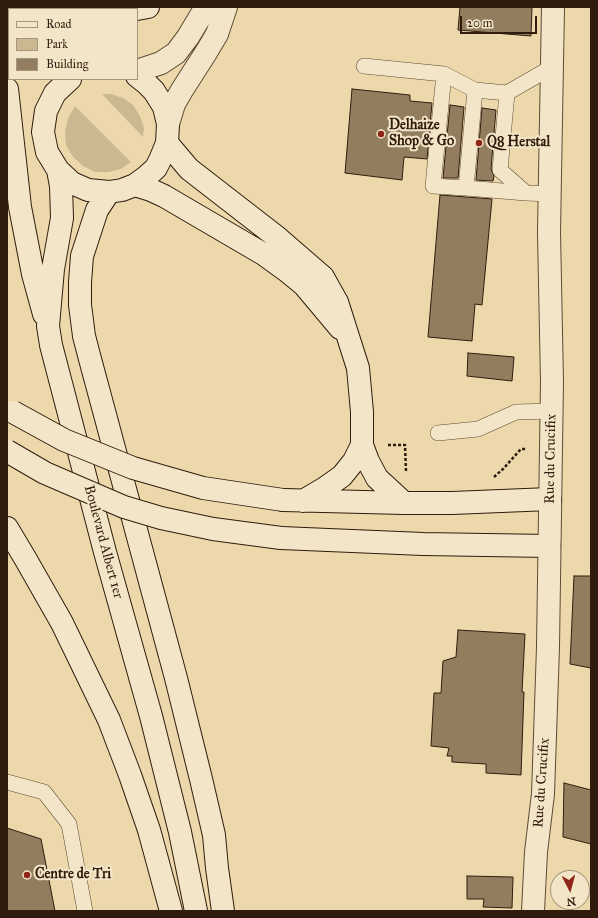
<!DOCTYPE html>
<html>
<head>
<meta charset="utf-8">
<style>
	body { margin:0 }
	#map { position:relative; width:598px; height:918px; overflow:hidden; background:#ecd8ab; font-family:"IM FELL Great Primer",serif }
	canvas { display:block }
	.frame { position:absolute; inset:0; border:8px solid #301c0d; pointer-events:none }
	.legend { position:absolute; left:8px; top:8px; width:130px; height:72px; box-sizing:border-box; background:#f3e6c8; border:1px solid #a5957d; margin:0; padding:5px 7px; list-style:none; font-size:12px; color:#301c0d }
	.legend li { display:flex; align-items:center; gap:8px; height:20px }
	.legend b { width:20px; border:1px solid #a5957d }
	.north { position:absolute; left:550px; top:870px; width:40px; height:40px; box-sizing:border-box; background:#f3e6c8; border:1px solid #a5957d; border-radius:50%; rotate:174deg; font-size:11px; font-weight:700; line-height:16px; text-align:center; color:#301c0d }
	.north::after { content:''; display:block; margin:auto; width:14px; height:18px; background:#8f2418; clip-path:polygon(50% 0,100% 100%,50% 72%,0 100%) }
	.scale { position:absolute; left:460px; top:16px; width:77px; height:18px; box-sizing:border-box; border:2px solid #301c0d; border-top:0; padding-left:5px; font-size:12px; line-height:14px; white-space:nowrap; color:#301c0d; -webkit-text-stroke:3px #f3e6c8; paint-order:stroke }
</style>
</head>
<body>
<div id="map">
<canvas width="598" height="918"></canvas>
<div class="frame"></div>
<ul class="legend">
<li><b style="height:5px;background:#f3e6c8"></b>Road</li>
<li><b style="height:11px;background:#ccb890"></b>Park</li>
<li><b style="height:11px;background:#927e5f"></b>Building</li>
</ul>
<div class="north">N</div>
<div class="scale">20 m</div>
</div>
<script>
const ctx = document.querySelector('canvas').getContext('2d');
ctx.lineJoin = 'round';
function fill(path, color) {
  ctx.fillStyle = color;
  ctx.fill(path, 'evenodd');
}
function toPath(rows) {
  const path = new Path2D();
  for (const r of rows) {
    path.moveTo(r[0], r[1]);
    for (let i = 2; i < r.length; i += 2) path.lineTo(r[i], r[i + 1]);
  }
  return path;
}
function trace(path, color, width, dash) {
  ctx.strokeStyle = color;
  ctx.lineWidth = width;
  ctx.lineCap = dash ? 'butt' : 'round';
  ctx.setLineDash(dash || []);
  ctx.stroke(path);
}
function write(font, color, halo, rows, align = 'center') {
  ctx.font = font + ' "IM FELL Great Primer",serif';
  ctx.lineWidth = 4;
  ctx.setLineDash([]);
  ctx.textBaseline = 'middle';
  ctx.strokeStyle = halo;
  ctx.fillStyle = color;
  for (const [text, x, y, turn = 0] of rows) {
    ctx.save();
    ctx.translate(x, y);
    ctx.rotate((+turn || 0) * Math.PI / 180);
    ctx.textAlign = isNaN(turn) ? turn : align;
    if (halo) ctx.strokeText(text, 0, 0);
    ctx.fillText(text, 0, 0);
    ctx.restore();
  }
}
fill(toPath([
	[102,94,111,94,123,98,133,105,140,116,144,128,143,137],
	[75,106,131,162,121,169,109,172,95,172,83,166,73,157,66,145,65,132,68,118]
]), '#ccb890');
const building = toPath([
	[460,7,532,7,531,36,458,30,460,7],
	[352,89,410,95,410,101,432,103,427,159,404,157,402,180,345,173,352,89],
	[450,105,464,107,458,178,443,178,450,105],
	[482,108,496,110,491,169,494,176,493,181,476,180,482,108],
	[440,195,492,199,482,305,475,304,472,341,428,337,440,195],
	[468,353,514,357,512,381,467,376,468,353],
	[574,576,591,576,591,668,570,664,574,576],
	[458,630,525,634,522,692,524,692,521,775,486,773,486,764,452,762,452,756,447,756,449,748,431,746,434,693,441,693,443,661,456,657,458,630],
	[564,783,591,790,591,844,563,837,564,783],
	[7,828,41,839,55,911,7,911,7,828],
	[467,876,513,877,512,908,483,907,484,899,467,899,467,876]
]);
fill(building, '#927e5f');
trace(building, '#301c0d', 1);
const service = toPath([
	[364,66,444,74,475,90],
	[444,74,433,186,466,188],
	[507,93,475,90,466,188,526,193],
	[550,194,526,193,500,170,507,93,552,67],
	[438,433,478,429,516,412,552,411],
	[7,782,44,792,69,824,85,911]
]);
const tertiary = toPath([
	[137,71,161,63,176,53,188,37,206,7],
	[168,124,174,104,182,90,207,51,217,34,226,7],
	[533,911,536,852,543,794,548,647,552,382,549,232,553,7]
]);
const secondary = toPath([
	[26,7,27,9],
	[50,7,51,9],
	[108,7,116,9],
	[137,9,148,7],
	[70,79,55,93,46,111,43,132,47,152,58,170,72,183,88,190,109,192,122,190,135,185,146,177,156,168,160,160,167,143,168,124,164,107,154,91,147,84,137,76],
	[7,89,20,207,33,274,44,314],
	[167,143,189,169,278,238,323,277,337,302,358,368,362,412,362,445,368,461,377,478,404,503],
	[58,170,61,186,62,218,53,269,48,326,51,345,105,552,151,716,180,832,196,911],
	[135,185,151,190,164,196,265,255,287,271,304,285,340,328],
	[109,192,97,210,82,256,80,282,80,305,84,336,90,359,176,678,201,779,214,835,217,868,223,911],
	[283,500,404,503,452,503,550,499],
	[303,501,325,488,342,476,354,461,362,445],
	[7,528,25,558,62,623,109,720,130,775,149,830,171,911],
	[281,538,423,544,549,546]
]);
trace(service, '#5f4b34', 16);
trace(tertiary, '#5f4b34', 24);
trace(secondary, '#301c0d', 24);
trace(toPath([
	[388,445,405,445,406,471],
	[494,477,503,469,521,449,527,449]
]), '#301c0d', 2.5, [3, 2]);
trace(service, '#f3e6c8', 15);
trace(tertiary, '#f3e6c8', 22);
trace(secondary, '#f3e6c8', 22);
const secondaryBridge = toPath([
	[13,412,64,440,133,468,203,488,283,500],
	[7,451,45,473,124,507,161,518,213,529,281,538]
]);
trace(secondaryBridge, '#301c0d', 24, []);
trace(secondaryBridge, '#f3e6c8', 22);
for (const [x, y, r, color] of [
	[381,134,4,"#8f2418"],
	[479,143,4,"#8f2418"],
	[27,875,4,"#8f2418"]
]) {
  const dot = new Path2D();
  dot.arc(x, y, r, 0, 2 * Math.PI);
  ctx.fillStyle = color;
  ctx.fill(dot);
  trace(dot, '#f3e6c8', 1.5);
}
write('bold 14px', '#301c0d', '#f3e6c8', [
	["Delhaize",389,126],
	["Shop & Go",389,142],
	["Q8 Herstal",487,143],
	["Centre de Tri",35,875]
], 'left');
write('14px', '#301c0d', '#f3e6c8', [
	["Rue du Crucifix",551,459,-89],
	["Boulevard Albert 1er",103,542,75],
	["Rue du Crucifix",542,783,-86]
]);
</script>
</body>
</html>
